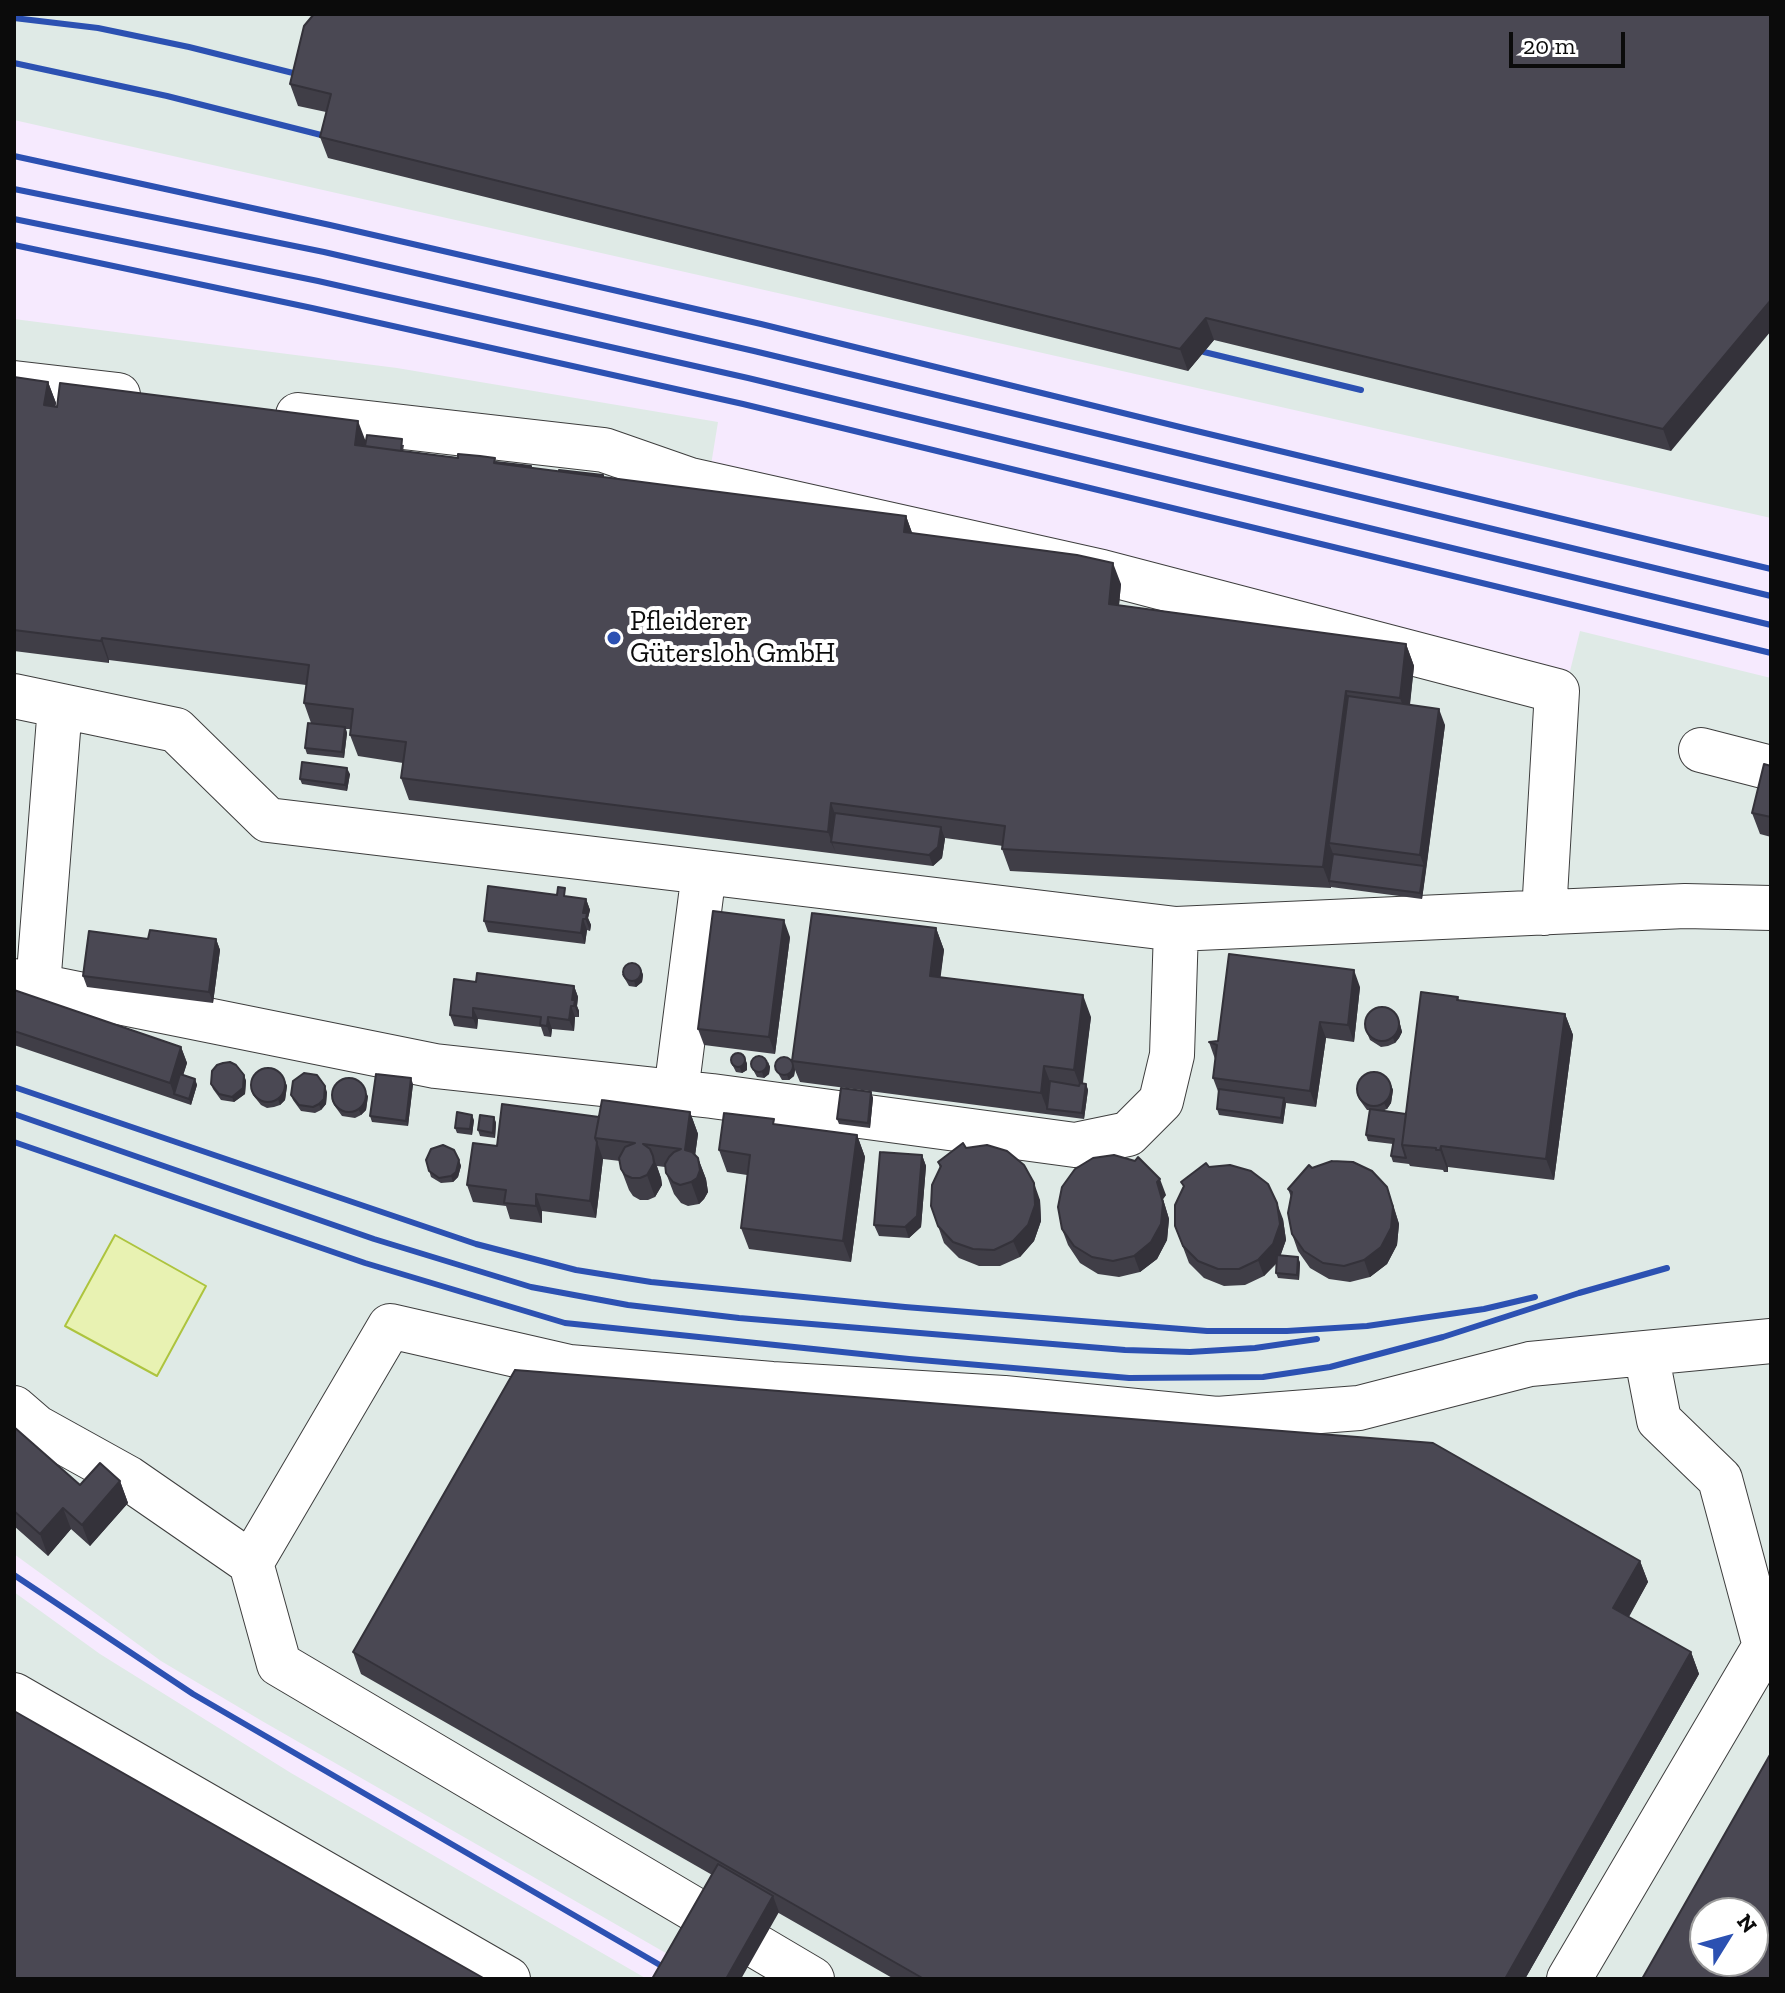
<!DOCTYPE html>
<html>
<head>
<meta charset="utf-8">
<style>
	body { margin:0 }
	#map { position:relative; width:1785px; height:1993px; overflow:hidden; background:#f6eafe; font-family:"Zilla Slab",serif }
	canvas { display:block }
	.frame { position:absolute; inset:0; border:16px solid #0b0b0b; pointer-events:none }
	.north { position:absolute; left:1689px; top:1897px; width:80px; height:80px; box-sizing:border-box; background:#fff; border:2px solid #9d9d9d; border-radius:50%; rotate:53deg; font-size:22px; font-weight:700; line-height:32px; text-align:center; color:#0b0b0b }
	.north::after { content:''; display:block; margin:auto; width:28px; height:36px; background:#2c51b2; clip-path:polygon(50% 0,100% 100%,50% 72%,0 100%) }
	.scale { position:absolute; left:1509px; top:32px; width:116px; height:36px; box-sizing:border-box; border:4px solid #0b0b0b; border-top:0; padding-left:10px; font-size:24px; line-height:28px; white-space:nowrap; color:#0b0b0b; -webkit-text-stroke:6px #fff; paint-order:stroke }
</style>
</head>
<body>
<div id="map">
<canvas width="1785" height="1993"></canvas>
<div class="frame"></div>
<div class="north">N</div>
<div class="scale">20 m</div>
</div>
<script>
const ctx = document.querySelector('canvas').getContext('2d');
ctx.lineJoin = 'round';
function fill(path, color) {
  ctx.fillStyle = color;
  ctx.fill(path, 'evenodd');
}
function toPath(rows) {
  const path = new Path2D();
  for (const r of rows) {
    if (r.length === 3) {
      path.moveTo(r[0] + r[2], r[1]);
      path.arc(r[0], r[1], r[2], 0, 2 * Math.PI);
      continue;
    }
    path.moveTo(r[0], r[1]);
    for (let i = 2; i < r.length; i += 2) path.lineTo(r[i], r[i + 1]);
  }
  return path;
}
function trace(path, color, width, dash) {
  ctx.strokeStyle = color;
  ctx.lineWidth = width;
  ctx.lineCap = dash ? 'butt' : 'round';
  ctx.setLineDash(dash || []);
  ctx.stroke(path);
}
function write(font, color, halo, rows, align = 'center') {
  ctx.font = font + ' "Zilla Slab",serif';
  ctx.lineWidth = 8;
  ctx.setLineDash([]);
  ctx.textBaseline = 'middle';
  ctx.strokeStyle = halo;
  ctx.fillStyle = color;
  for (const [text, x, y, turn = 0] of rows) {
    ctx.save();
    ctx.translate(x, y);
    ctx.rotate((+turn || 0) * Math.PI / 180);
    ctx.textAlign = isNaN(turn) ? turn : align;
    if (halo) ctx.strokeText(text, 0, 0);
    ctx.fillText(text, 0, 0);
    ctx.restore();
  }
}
fill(toPath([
	[14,14,1771,14,1771,518,14,120],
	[14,319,397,368,718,422,711,465,833,493,1570,671,1580,631,1771,678,1771,1979,711,1979,262,1721,161,1661,14,1554],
	[1705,1913,1753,1913,1753,1961,1705,1961],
	[14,1592,100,1654,291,1773,647,1979,14,1979]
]), '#dfeae6');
const water = toPath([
	[115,1235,206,1286,157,1376,65,1326,115,1235]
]);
fill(water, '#e8f2b2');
trace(water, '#adc43e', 2);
const minor = toPath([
	[14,383,118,395],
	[298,415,604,450,690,480,1102,572,1557,691,1544,913],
	[14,696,176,730,268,820,704,872,1176,929,1685,906,1771,908],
	[1701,750,1771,768],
	[14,981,435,1066,712,1096,1075,1145,1128,1134,1161,1101,1172,1055,1176,929],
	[38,986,60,706],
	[676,1092,704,872],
	[14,1408,36,1427,128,1478,251,1563],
	[14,1695,508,1979],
	[812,1979,279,1664,251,1563,390,1326,569,1367,772,1384,1004,1398,1217,1419,1359,1408,1530,1364,1771,1341],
	[1569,1979,1765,1646,1720,1479,1659,1420,1646,1353]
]);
trace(minor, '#3e3e3e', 46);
trace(minor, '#fff', 44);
trace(toPath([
	[14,18,98,28,189,47,305,76],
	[14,63,167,96,333,138],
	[14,156,330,225,761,324,1184,428,1771,569],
	[14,189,324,252,754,351,1771,596],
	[14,219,318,281,748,378,1771,625],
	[14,245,312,308,743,404,1771,653],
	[1204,352,1361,390],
	[14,1087,476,1244,576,1270,651,1282,905,1307,1207,1331,1287,1331,1367,1326,1484,1309,1535,1297],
	[14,1114,374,1239,531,1287,628,1305,739,1318,1125,1350,1190,1352,1255,1348,1317,1339],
	[14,1142,365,1263,565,1323,909,1359,1129,1378,1263,1377,1330,1367,1443,1337,1579,1293,1667,1268],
	[14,1575,193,1694,684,1979]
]), '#2c51b2', 6);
fill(toPath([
	[1771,14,1671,451,1214,340,1188,371,328,158,320,137,326,112,298,106,290,84],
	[14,377,48,382,56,403,55,407,366,442,404,445,403,451,496,462,532,468,906,516,912,533,1121,584,1119,605,1406,644,1414,666,1410,705,1445,725,1422,899,1331,887,1331,888,1010,871,1002,849,1003,846,945,838,942,858,933,866,409,800,401,778,403,763,358,756,350,735,351,729,346,729,347,733,344,758,307,754,305,748,311,723,304,703,306,685,109,660,109,663,14,651],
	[1771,766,1771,837,1760,834,1752,813],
	[350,774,347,791,302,784,300,779],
	[568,897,586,899,590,910,588,918,591,925,590,931,587,930,585,944,488,932,484,921],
	[936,928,944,950,940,977,1091,1017,1082,1084,1086,1084,1088,1090,1084,1119,800,1082,795,1070,794,1076,789,1080,782,1080,775,1068,792,1061],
	[790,937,775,1054,704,1045,698,1029],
	[148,939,216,939,220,950,213,1003,87,987,83,976],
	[641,969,643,975,642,982,636,987,629,986,622,974],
	[476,982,574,986,578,997,577,1006,579,1011,579,1017,575,1017,574,1031,552,1029,551,1037,544,1036,541,1027,478,1019,477,1029,454,1026,450,1015],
	[1360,987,1354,1042,1326,1038,1316,1107,1286,1103,1283,1124,1219,1115,1217,1109,1219,1094,1213,1078,1215,1059,1209,1042,1218,1041],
	[14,990,181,1047,187,1063,183,1075,195,1079,197,1085,191,1105,14,1045],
	[1458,997,1459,1000,1565,1014,1573,1035,1554,1180,1448,1167,1448,1172,1444,1172,1443,1170,1410,1166,1409,1164,1393,1162,1391,1156,1393,1144,1368,1141,1366,1135,1370,1110,1367,1110,1359,1099,1357,1094,1391,1085,1393,1090,1391,1103,1387,1109,1382,1111,1406,1114],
	[1399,1020,1402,1032,1399,1038,1395,1043,1388,1046,1381,1047,1370,1040,1365,1028],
	[745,1058,747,1064,747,1070,742,1073,736,1072,731,1062],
	[768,1062,770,1067,769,1074,764,1078,757,1077,751,1066],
	[244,1075,246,1081,245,1094,234,1102,221,1100,213,1089,211,1084],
	[285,1081,287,1086,285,1100,280,1105,274,1107,267,1108,261,1105,253,1095,251,1089],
	[413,1084,408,1126,372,1122,370,1116],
	[327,1092,326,1104,321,1110,315,1113,301,1111,293,1100,291,1095],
	[871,1092,873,1098,870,1128,839,1124,837,1119],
	[368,1096,366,1110,361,1115,355,1118,342,1116,334,1105,332,1100],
	[690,1112,698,1134,695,1155,698,1158,706,1179,708,1192,704,1199,699,1204,688,1206,681,1203,674,1194,666,1173,665,1167,657,1166,661,1178,662,1185,655,1197,648,1200,640,1200,633,1196,629,1190,621,1169,620,1161,603,1159,596,1218,542,1211,542,1223,510,1219,506,1206,473,1202,467,1185,497,1146,599,1117],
	[494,1117,496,1123,495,1138,480,1136,478,1130],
	[474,1120,472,1135,457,1133,455,1128],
	[776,1125,857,1135,865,1157,851,1262,749,1249,741,1228,747,1175,727,1172,719,1150],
	[966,1148,1040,1200,1041,1221,1034,1241,1020,1257,1000,1266,979,1266,959,1258,944,1243,931,1206,940,1168,938,1162],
	[922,1155,926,1166,921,1227,909,1238,879,1236,874,1225],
	[426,1160,459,1160,461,1166,458,1177,453,1182,441,1183,431,1177],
	[1209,1167,1283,1219,1286,1240,1280,1256,1298,1257,1300,1263,1299,1280,1278,1278,1276,1273,1277,1263,1264,1276,1245,1285,1224,1286,1204,1278,1189,1263,1175,1226,1184,1188,1181,1182],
	[1312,1168,1393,1204,1399,1224,1397,1245,1387,1264,1370,1277,1350,1282,1329,1279,1310,1268,1298,1251,1292,1234,1291,1197,1288,1189],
	[1166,1195,1163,1199,1169,1219,1167,1240,1157,1259,1140,1272,1119,1277,1098,1274,1080,1263,1068,1245,1062,1229],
	[14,1427,80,1485,120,1481,128,1503,90,1546,71,1529,48,1556,14,1526],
	[1640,1561,1648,1582,1629,1617,1691,1652,1699,1674,1525,1979,894,1979,361,1674,353,1652]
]), '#403e47');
fill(toPath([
	[1771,300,1771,331,1671,451,1663,429],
	[1206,318,1214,340,1188,371,1180,349],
	[48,382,56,403,52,427,44,405],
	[358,421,366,442,363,467,355,445],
	[906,516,914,538,904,532],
	[1113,563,1121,584,1117,626,1109,604],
	[102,638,109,660,109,663,101,641],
	[1406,644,1414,666,1408,720,1400,698],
	[1346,691,1354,713,1329,843,1335,859,1329,881,1331,888,1323,867],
	[1439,709,1445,725,1426,871,1420,855],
	[345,727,347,733,344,758,342,752],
	[347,768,350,774,347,791,345,785],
	[831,803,839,825,831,842,836,853,828,832],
	[941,827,945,839,942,858,933,866,929,855],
	[1424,866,1426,871,1422,899,1420,893],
	[586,899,590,910,588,918,591,925,590,931,583,913],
	[583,919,587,930,585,944,581,933],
	[784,920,790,937,775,1054,769,1037],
	[936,928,944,950,938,998,930,976],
	[216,939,220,950,213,1003,209,992],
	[641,969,643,975,642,982,636,987,634,981],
	[1354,970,1360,987,1354,1042,1348,1025],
	[574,986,578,997,577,1006,579,1011,579,1017,572,1000],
	[1083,995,1091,1017,1082,1091,1074,1070],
	[571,1006,575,1017,574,1031,569,1020],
	[473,1008,478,1019,477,1029,473,1018],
	[1565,1014,1573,1035,1554,1180,1546,1159],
	[548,1017,552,1029,551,1037,547,1026],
	[1399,1020,1402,1032,1399,1038,1395,1043,1393,1038],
	[1320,1022,1326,1038,1316,1107,1310,1091],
	[181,1047,187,1063,177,1095,174,1094,170,1083],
	[745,1058,747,1064,747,1070,742,1073,740,1068],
	[768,1062,770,1067,769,1074,764,1078,762,1072],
	[793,1064,795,1070,794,1076,789,1080,787,1075],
	[1044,1066,1052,1087,1047,1109,1041,1093],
	[244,1075,246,1081,245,1094,234,1102,232,1097],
	[411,1078,413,1084,408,1126,406,1121],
	[195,1079,197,1085,191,1105,189,1099],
	[285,1081,287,1086,285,1100,280,1105,278,1099],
	[1086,1084,1088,1090,1084,1119,1082,1113],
	[1391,1085,1393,1090,1391,1103,1387,1109,1384,1103],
	[325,1086,327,1092,326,1104,321,1110,319,1104],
	[365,1091,368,1096,366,1110,361,1115,359,1110],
	[871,1092,873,1098,870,1128,868,1123],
	[1284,1098,1286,1103,1283,1124,1281,1118],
	[690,1112,698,1134,693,1171,685,1150],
	[472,1115,474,1120,472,1135,470,1129],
	[494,1117,496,1123,495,1138,493,1133],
	[857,1135,865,1157,851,1262,843,1241],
	[597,1142,603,1159,596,1218,590,1201],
	[1441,1146,1448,1167,1448,1172,1440,1150],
	[922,1155,926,1166,921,1227,909,1238,905,1227],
	[653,1156,661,1178,662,1185,655,1197,647,1175],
	[698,1158,706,1179,708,1192,704,1199,699,1204,691,1182],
	[459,1160,461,1166,458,1177,453,1182,451,1176],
	[1160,1179,1166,1195,1163,1199,1169,1219,1167,1240,1157,1259,1140,1272,1134,1256,1157,1182],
	[1034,1183,1040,1200,1041,1221,1034,1241,1020,1257,1013,1241],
	[1387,1187,1399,1224,1397,1245,1387,1264,1370,1277,1364,1260],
	[536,1194,542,1211,542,1223,536,1206],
	[1277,1203,1283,1219,1286,1240,1279,1260,1264,1276,1258,1260],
	[1298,1257,1300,1263,1299,1280,1297,1275],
	[120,1481,128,1503,90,1546,82,1525],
	[63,1508,71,1529,48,1556,40,1534],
	[1640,1561,1648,1582,1621,1630,1613,1608],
	[1691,1652,1699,1674,1525,1979,1505,1979],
	[773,1896,779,1912,741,1979,726,1979]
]), '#34323a');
const building = toPath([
	[314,14,1771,14,1771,300,1663,429,1206,318,1180,349,320,137,331,94,290,84,304,26,314,14],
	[14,377,48,382,44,405,57,407,60,383,358,421,355,445,458,458,458,454,480,456,495,458,494,463,906,516,904,532,1077,555,1113,563,1109,604,1406,644,1400,698,1346,691,1323,867,1002,849,1005,826,831,803,828,832,401,778,406,742,350,735,353,709,304,703,309,665,102,638,101,641,14,630,14,377],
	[367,435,402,439,401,451,365,446,367,435],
	[496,462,531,466,531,467,497,463,496,462],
	[559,470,603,475,603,477,559,471,559,470],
	[1348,696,1439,709,1420,855,1329,843,1348,696],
	[308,723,345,727,342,752,305,748,308,723],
	[302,762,347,768,345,785,300,779,302,762],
	[1764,764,1771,766,1771,817,1752,813,1764,764],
	[835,813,941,827,938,847,929,855,831,842,835,813],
	[1333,854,1424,866,1420,893,1329,881,1333,854],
	[488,886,557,895,558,887,565,888,564,896,586,899,583,913,587,913,586,919,583,919,581,933,484,921,488,886],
	[713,911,784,920,769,1037,698,1029,713,911],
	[812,913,936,928,930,976,1083,995,1074,1070,1044,1066,1041,1093,792,1061,812,913],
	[150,930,216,939,209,992,83,976,89,931,148,939,150,930],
	[1229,954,1354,970,1348,1025,1320,1022,1310,1091,1213,1078,1217,1045,1209,1042,1218,1041,1229,954],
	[632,972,9],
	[477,973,574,986,572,1000,575,1000,574,1006,571,1006,569,1020,548,1017,547,1026,540,1025,541,1017,473,1008,473,1018,450,1015,454,979,476,982,477,973],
	[14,990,181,1047,170,1083,14,1031,14,990],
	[1421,992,1458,997,1457,1000,1565,1014,1546,1159,1441,1146,1440,1150,1436,1150,1436,1148,1402,1145,1421,992],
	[1382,1024,17],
	[738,1060,7],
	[759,1064,8],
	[784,1066,9],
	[230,1062,236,1065,244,1075,243,1088,232,1097,219,1094,211,1084,212,1071,217,1065,223,1063,230,1062],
	[268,1085,17],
	[1374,1089,17],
	[304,1073,317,1075,325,1086,324,1099,319,1104,313,1107,299,1105,291,1095,293,1081,304,1073],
	[180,1074,195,1079,189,1099,174,1094,180,1074],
	[376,1074,411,1078,406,1121,370,1116,376,1074],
	[349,1095,17],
	[1050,1081,1079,1086,1080,1083,1086,1084,1082,1113,1047,1109,1050,1081],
	[841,1088,871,1092,868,1123,837,1119,841,1088],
	[1219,1089,1284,1098,1281,1118,1217,1109,1219,1089],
	[602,1100,690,1112,685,1150,692,1152,698,1158,700,1170,697,1178,691,1182,680,1185,673,1182,666,1173,665,1164,669,1157,674,1152,681,1149,643,1144,650,1149,653,1156,654,1163,647,1175,640,1178,632,1178,625,1175,621,1169,619,1158,625,1147,635,1143,595,1138,602,1100],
	[502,1104,599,1117,595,1138,597,1142,590,1201,536,1194,536,1206,504,1203,506,1190,467,1185,473,1143,497,1146,502,1104],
	[1370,1109,1406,1114,1402,1145,1406,1158,1391,1156,1394,1139,1366,1135,1370,1109],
	[457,1112,472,1115,470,1129,455,1128,457,1112],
	[724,1113,774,1119,773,1124,857,1135,843,1241,741,1228,750,1155,719,1150,724,1113],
	[480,1115,494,1117,493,1133,478,1130,480,1115],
	[963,1143,966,1148,987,1145,1007,1151,1024,1165,1034,1183,1035,1205,1028,1225,1013,1241,994,1250,973,1249,953,1242,938,1226,931,1206,932,1185,941,1166,938,1162,963,1143],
	[443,1145,454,1150,459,1160,456,1172,451,1176,439,1178,429,1171,426,1160,431,1149,443,1145],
	[880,1152,922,1155,917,1216,905,1227,874,1225,880,1152],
	[1114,1155,1135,1161,1138,1157,1160,1179,1157,1182,1163,1203,1161,1224,1151,1242,1134,1256,1113,1261,1092,1257,1074,1246,1062,1229,1058,1207,1062,1187,1075,1169,1093,1158,1114,1155],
	[1332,1161,1353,1162,1372,1171,1387,1187,1393,1207,1391,1228,1381,1247,1364,1260,1344,1266,1323,1263,1304,1251,1292,1234,1288,1213,1292,1192,1288,1189,1309,1165,1312,1168,1332,1161],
	[1206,1163,1209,1167,1230,1165,1251,1171,1268,1184,1277,1203,1280,1224,1273,1244,1258,1260,1239,1269,1218,1269,1198,1261,1183,1246,1175,1226,1175,1205,1184,1186,1181,1182,1206,1163],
	[1277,1255,1298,1257,1297,1275,1276,1273,1277,1255],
	[515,1370,1433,1443,1640,1561,1613,1608,1691,1652,1505,1979,924,1979,353,1652,515,1370],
	[14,1427,80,1485,100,1463,120,1481,82,1525,63,1508,40,1534,14,1511,14,1427],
	[14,1711,485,1979,14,1979,14,1711],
	[1771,1753,1771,1979,1642,1979,1771,1753],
	[1705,1913,1753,1913,1753,1961,1705,1961,1705,1913],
	[718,1864,773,1896,726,1979,652,1979,718,1864]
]);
fill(building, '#4a4853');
trace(building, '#34323a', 2);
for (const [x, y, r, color] of [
	[614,638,8,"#2c51b2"]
]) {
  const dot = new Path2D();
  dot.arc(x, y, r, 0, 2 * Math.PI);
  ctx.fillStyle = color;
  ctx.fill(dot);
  trace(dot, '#fff', 3);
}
write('28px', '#0b0b0b', '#fff', [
	["Pfleiderer",630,622],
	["Gütersloh GmbH",630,654]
], 'left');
</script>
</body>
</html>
